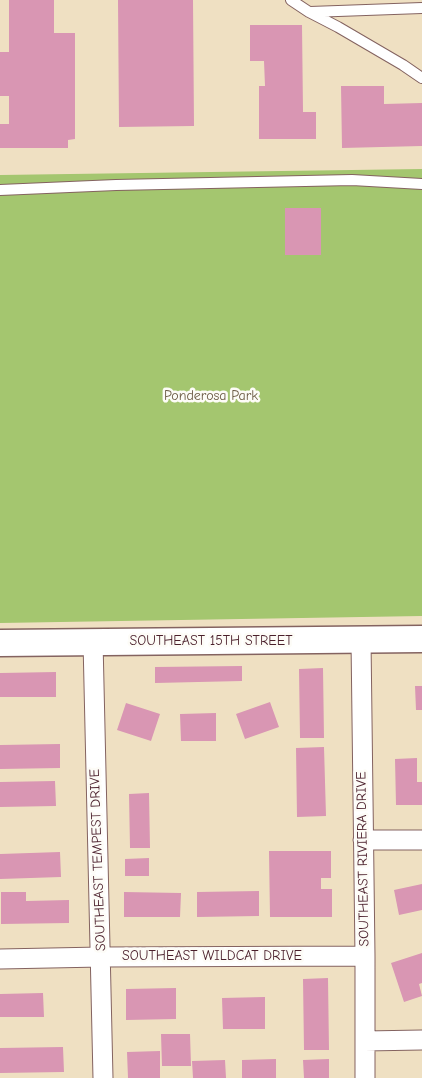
<!DOCTYPE html>
<html>
<head>
<meta charset="utf-8">
<style>
	body { margin:0 }
	canvas { display:block; background:#efe0c2 }
</style>
</head>
<body>
<canvas width="422" height="1078"></canvas>
<script>
const ctx = document.querySelector('canvas').getContext('2d');
ctx.lineJoin = 'round';
function fill(path, color) {
  ctx.fillStyle = color;
  ctx.fill(path, 'evenodd');
}
function toPath(rows) {
  const path = new Path2D();
  for (const r of rows) {
    path.moveTo(r[0], r[1]);
    for (let i = 2; i < r.length; i += 2) path.lineTo(r[i], r[i + 1]);
  }
  return path;
}
function trace(path, color, width, dash) {
  ctx.strokeStyle = color;
  ctx.lineWidth = width;
  ctx.lineCap = dash ? 'butt' : 'round';
  ctx.setLineDash(dash || []);
  ctx.stroke(path);
}
function write(font, color, halo, rows, align = 'center') {
  ctx.font = font + ' "Comic Neue",sans-serif';
  ctx.lineWidth = 5;
  ctx.setLineDash([]);
  ctx.textBaseline = 'middle';
  ctx.strokeStyle = halo;
  ctx.fillStyle = color;
  for (const [text, x, y, turn = 0] of rows) {
    ctx.save();
    ctx.translate(x, y);
    ctx.rotate((+turn || 0) * Math.PI / 180);
    ctx.textAlign = isNaN(turn) ? turn : align;
    if (halo) ctx.strokeText(text, 0, 0);
    ctx.fillText(text, 0, 0);
    ctx.restore();
  }
}
fill(toPath([
	[422,169,422,616,0,623,0,175]
]), '#a4c66f');
fill(toPath([
	[9,0,54,0,54,33,75,33,75,139,68,140,68,148,0,148,0,124,9,124,9,96,0,96,0,52,9,52],
	[118,0,193,0,194,126,119,127],
	[250,25,302,25,303,112,316,112,316,139,259,139,259,86,265,86,264,61,250,61],
	[341,86,384,86,384,104,422,103,422,146,342,148],
	[285,208,321,208,321,255,285,255],
	[242,666,242,681,155,683,155,667],
	[323,668,324,738,300,738,299,669],
	[56,672,56,697,0,697,0,673],
	[415,686,422,686,422,710,416,710],
	[270,702,279,727,245,739,236,714],
	[126,703,160,714,151,741,117,730],
	[216,713,216,741,181,741,180,714],
	[60,744,60,768,0,769,0,745],
	[324,747,326,816,297,817,296,748],
	[417,758,417,782,422,782,422,805,396,805,395,759],
	[55,781,56,806,0,807,0,782],
	[149,793,150,848,130,848,129,794],
	[269,851,331,851,331,878,321,878,321,889,332,889,332,917,270,917],
	[60,852,61,877,0,879,0,854],
	[149,858,149,876,125,876,125,859],
	[422,884,422,910,399,915,394,890],
	[259,891,259,916,197,917,197,892],
	[1,892,26,892,26,901,69,900,69,923,1,924],
	[124,892,181,893,180,917,124,917],
	[422,953,422,983,419,984,422,996,404,1002,391,963],
	[328,978,329,1050,304,1050,303,979],
	[176,988,176,1019,126,1020,126,989],
	[43,993,44,1017,0,1017,0,994],
	[265,997,265,1029,223,1029,222,998],
	[161,1034,190,1034,191,1066,162,1066],
	[63,1047,64,1072,0,1073,0,1048],
	[160,1051,160,1078,128,1078,127,1052],
	[276,1059,276,1078,242,1078,242,1060],
	[329,1059,329,1078,304,1078,303,1060],
	[225,1060,226,1078,193,1078,192,1061]
]), '#d996b3');
const lane = toPath([
	[291,0,309,12,338,27,403,65,422,78],
	[310,12,422,8],
	[0,190,116,185,352,180,422,184]
]);
const street = toPath([
	[361,640,365,956,365,1078],
	[93,641,103,1078],
	[363,840,422,840],
	[0,959,101,957,365,956],
	[365,1041,422,1040]
]);
const secondary = toPath([
	[0,643,422,639]
]);
trace(lane, '#846360', 12);
trace(street, '#846360', 21);
trace(secondary, '#846360', 29);
trace(lane, '#fff', 10);
trace(street, '#fff', 19);
trace(secondary, '#fff', 26);
write('14px', '#6a5943', '#fdfcf7', [
	["Ponderosa Park",211,396]
]);
write('14px', '#4a1f2b', '#fdfcf7', [
	["SOUTHEAST 15TH STREET",211,641],
	["SOUTHEAST RIVIERA DRIVE",363,859,-91],
	["SOUTHEAST TEMPEST DRIVE",98,860,-92],
	["SOUTHEAST WILDCAT DRIVE",212,956]
]);
</script>
</body>
</html>
